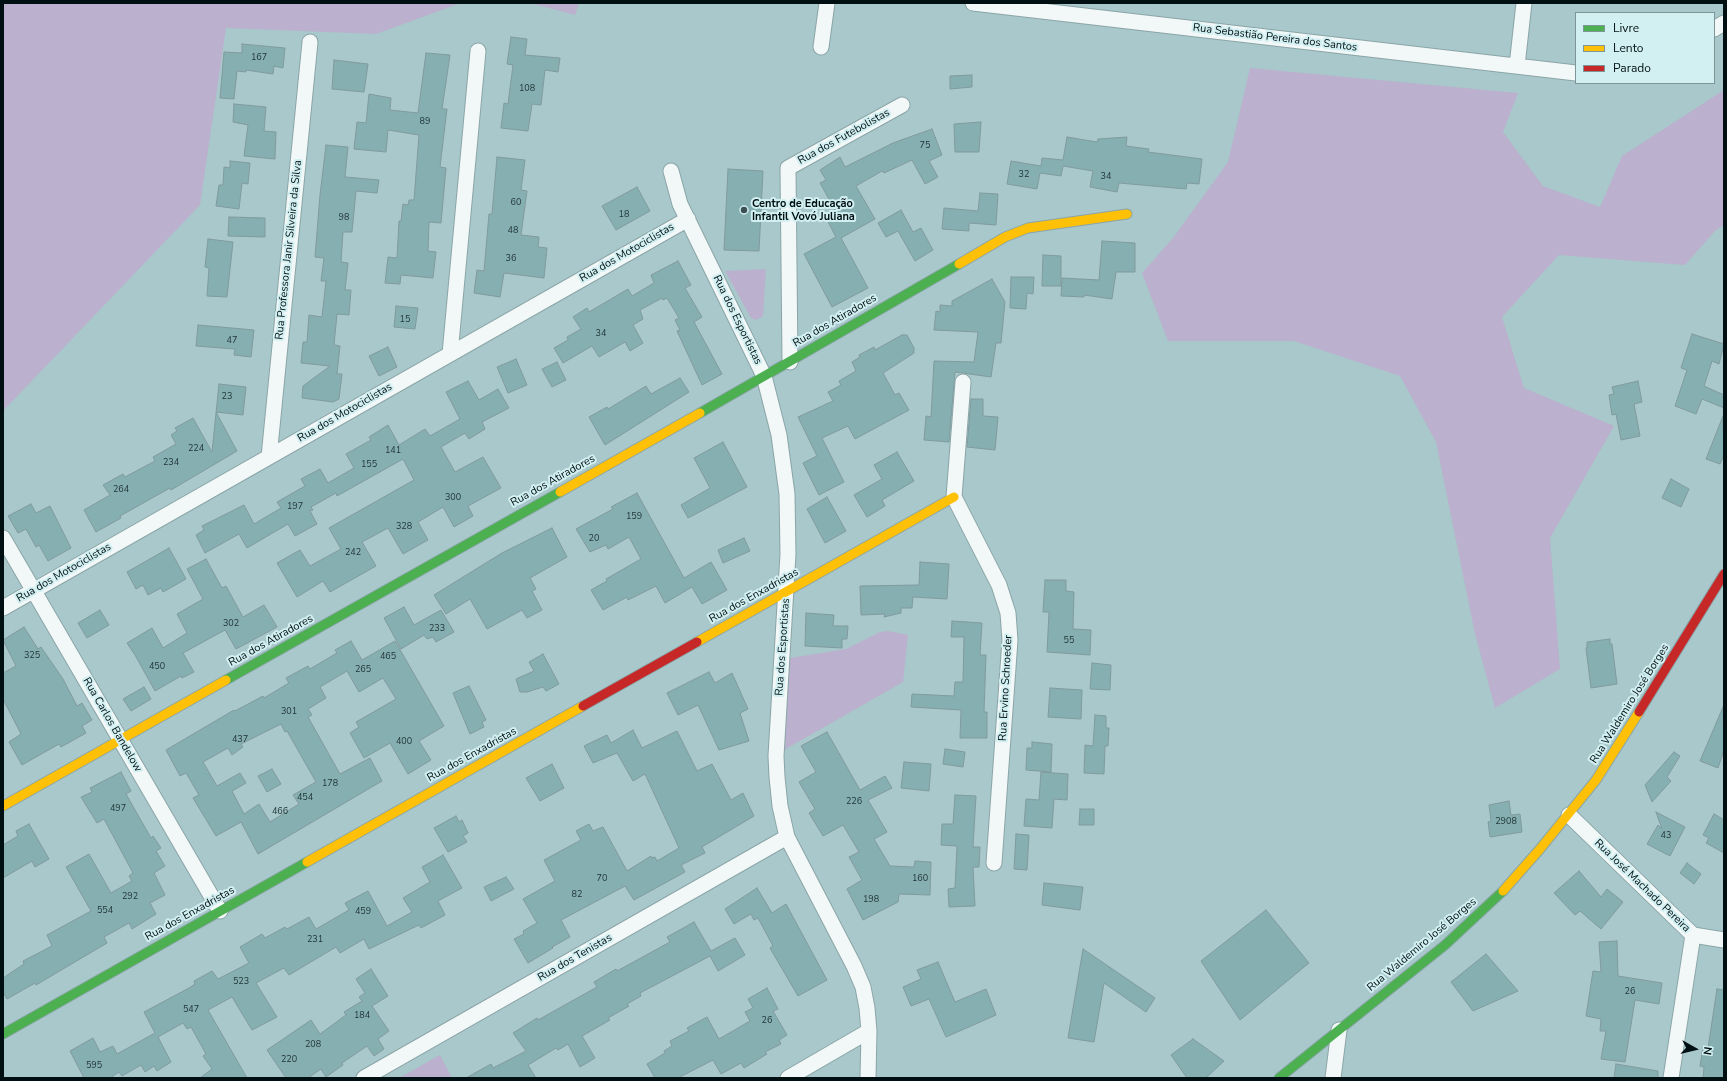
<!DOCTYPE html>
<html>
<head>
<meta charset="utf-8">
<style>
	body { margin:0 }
	#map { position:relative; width:1727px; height:1081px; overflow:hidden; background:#a8c8cb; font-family:"Nunito Sans",sans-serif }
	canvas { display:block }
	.frame { position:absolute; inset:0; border:4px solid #000f11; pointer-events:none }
	.legend { position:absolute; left:1575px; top:12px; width:140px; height:72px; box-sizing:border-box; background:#d2eff2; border:1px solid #7e9598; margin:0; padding:5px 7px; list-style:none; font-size:12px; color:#000f11 }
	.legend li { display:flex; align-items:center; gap:8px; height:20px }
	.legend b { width:20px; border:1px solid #7e9598 }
	.north { position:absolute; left:1675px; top:1029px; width:40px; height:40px; -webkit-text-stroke:3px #d2eff2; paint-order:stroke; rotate:98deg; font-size:11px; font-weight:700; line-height:16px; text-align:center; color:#000f11 }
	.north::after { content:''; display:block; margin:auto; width:14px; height:18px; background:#000f11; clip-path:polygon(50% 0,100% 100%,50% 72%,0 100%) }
</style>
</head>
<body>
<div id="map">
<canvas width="1727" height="1081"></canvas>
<div class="frame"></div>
<ul class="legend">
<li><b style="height:5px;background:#4caf50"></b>Livre</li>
<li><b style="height:5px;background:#ffc107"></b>Lento</li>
<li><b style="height:5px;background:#c62828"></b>Parado</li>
</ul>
<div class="north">N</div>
</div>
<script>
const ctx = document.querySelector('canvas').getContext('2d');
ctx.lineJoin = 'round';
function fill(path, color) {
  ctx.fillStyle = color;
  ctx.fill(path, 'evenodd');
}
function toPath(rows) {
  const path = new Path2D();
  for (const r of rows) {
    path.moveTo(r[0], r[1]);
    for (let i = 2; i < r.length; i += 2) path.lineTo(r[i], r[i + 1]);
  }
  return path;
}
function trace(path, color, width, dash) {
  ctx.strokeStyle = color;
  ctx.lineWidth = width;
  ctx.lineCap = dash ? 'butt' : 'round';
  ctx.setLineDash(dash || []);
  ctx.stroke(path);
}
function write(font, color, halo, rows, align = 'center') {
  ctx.font = font + ' "Nunito Sans",sans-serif';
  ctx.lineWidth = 4;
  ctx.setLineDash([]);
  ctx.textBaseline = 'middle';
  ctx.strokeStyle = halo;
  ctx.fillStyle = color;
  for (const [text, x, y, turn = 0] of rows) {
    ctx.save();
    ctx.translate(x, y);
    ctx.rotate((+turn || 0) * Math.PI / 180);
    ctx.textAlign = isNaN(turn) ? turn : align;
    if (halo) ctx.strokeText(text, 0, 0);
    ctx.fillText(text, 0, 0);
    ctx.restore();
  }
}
fill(toPath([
	[3,3,461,3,376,34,226,28,200,205,3,411],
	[530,3,579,3,575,15],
	[1250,68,1518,93,1503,132,1543,186,1600,207,1622,156,1724,90,1724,225,1715,231,1685,265,1559,255,1502,317,1524,388,1614,426,1550,538,1560,669,1495,708,1475,634,1436,442,1400,376,1294,341,1168,341,1142,273,1173,238,1228,162],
	[766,269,763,316,756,320,751,318,725,271],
	[888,631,908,635,903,682,784,750,790,658,846,649,880,632],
	[440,1055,452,1078,399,1078]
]), '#bbb0cd');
const building = toPath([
	[511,37,527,39,525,55,560,58,558,72,545,70,541,105,532,104,528,131,501,128,504,103,508,104,513,65,507,64,511,37],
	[242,44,285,48,283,68,274,66,273,74,246,70,246,72,237,71,234,99,220,98,224,52,242,53,242,44],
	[426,53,450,55,442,109,447,109,440,167,446,168,441,223,429,222,428,251,436,252,433,278,401,275,400,284,385,283,388,257,397,258,399,221,401,221,403,204,408,205,409,200,414,200,419,135,388,130,386,152,354,149,357,122,366,123,369,94,391,98,390,110,418,113,426,53],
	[334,60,368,64,364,92,332,89,334,60],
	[972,75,972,87,950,89,950,76,972,75],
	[234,104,266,107,264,131,276,132,275,159,244,156,248,125,233,122,234,104],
	[981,122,979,152,955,152,954,124,981,122],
	[932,129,942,155,929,161,938,177,925,184,912,160,884,173,882,171,856,186,875,219,841,238,868,288,832,307,804,254,836,237,825,216,835,210,820,183,826,180,820,170,840,157,845,167,893,143,932,129],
	[1067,137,1097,142,1098,139,1127,137,1126,146,1149,149,1148,152,1202,159,1199,184,1187,183,1186,189,1119,183,1117,192,1090,187,1093,171,1063,166,1061,176,1040,173,1037,189,1007,184,1011,161,1041,166,1042,158,1063,160,1067,137],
	[326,145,348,147,345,177,379,180,377,193,356,191,352,232,343,232,341,262,348,263,345,290,351,290,349,315,337,314,334,345,340,346,337,374,342,374,339,399,333,402,302,398,303,386,330,366,301,363,303,342,307,342,309,315,322,317,326,281,321,281,324,258,315,257,320,195,326,145],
	[497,157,525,160,521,190,527,191,521,235,539,237,538,247,547,248,544,278,504,273,500,297,474,293,477,270,484,271,489,214,492,214,497,157],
	[230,161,250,163,248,184,242,183,239,209,216,206,219,185,223,185,224,167,230,168,230,161],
	[728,169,763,171,759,251,724,250,728,169],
	[637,187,650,211,616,230,602,206,637,187],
	[980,193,998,194,996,225,969,223,969,231,942,229,944,208,978,211,980,193],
	[901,210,913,232,921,228,933,250,915,261,898,231,886,237,878,223,901,210],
	[229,217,265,218,265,237,228,236,229,217],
	[208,239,233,242,227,297,207,296,209,268,205,267,208,239],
	[1102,241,1135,243,1135,272,1116,272,1112,299,1084,295,1084,297,1061,296,1062,278,1099,280,1102,241],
	[1043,255,1061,256,1061,286,1042,286,1043,255],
	[678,261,691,285,685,288,702,317,694,322,722,374,702,385,677,331,680,330,675,320,679,318,667,298,663,300,662,298,640,310,643,319,633,325,643,343,630,351,625,342,599,357,592,346,563,363,554,348,568,340,567,337,581,329,573,317,587,308,589,312,628,289,632,296,654,283,651,275,678,261],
	[1011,277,1034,277,1033,294,1027,293,1026,309,1010,308,1011,277],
	[992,279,1005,302,1001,343,996,343,991,377,955,372,949,442,924,440,926,416,931,417,934,361,974,362,978,332,934,330,936,311,940,312,940,305,952,306,952,301,992,279],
	[396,306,418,308,415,329,394,327,396,306],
	[198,325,254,330,251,357,234,355,235,349,196,346,198,325],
	[1692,334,1724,344,1719,364,1712,361,1704,386,1724,395,1724,408,1702,399,1696,414,1675,406,1687,370,1681,368,1692,334],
	[902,335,907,335,914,348,914,353,883,373,895,395,899,393,909,410,855,439,848,426,822,438,844,482,819,495,803,463,817,456,798,417,833,401,828,392,841,385,839,381,856,371,852,362,860,357,859,355,874,347,875,350,902,335],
	[388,347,397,367,379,376,369,356,388,347],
	[516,359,527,385,508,393,497,367,516,359],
	[557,362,566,380,552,387,542,369,557,362],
	[680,378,689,392,605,445,589,417,607,407,608,409,646,386,651,394,680,378],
	[468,381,479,400,498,389,509,408,482,422,485,429,469,439,465,433,441,447,455,472,483,457,501,488,468,506,473,516,454,527,443,507,418,522,428,540,403,554,388,528,362,542,376,566,330,592,323,581,297,597,277,563,300,550,310,566,341,549,329,528,414,480,403,459,337,496,336,493,311,507,313,510,310,511,317,524,295,536,288,524,247,548,239,534,205,553,196,535,204,530,202,526,244,505,254,524,281,508,277,502,305,486,301,479,320,469,328,483,354,468,346,454,371,440,369,437,388,425,399,445,425,429,430,436,460,419,446,392,468,381],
	[1638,381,1642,402,1634,404,1640,436,1621,440,1616,414,1612,415,1609,395,1614,394,1612,387,1638,381],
	[219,384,246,387,243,415,216,412,237,451,171,490,170,488,120,516,121,518,96,532,84,510,110,495,103,485,123,474,125,477,155,461,153,457,176,444,171,435,177,431,175,428,193,418,212,452,219,384],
	[971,399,983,399,983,416,998,417,995,450,967,447,971,399],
	[1723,416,1724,455,1720,464,1706,459,1723,416],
	[723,442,747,487,688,518,681,505,710,488,694,458,723,442],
	[897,452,914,481,882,500,885,506,867,517,854,495,882,479,874,465,897,452],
	[1671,479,1689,489,1681,507,1662,498,1671,479],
	[637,493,684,578,711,562,727,590,702,604,692,587,665,603,656,586,628,600,627,597,603,610,591,590,607,581,606,579,641,559,629,537,608,549,606,545,590,552,576,529,613,509,611,507,637,493],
	[827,497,846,531,825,543,807,509,827,497],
	[31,504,36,513,50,506,71,548,48,561,39,545,36,547,26,529,18,533,8,516,31,504],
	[552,528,567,557,530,578,536,589,532,591,542,610,527,618,522,610,487,629,470,599,446,614,434,595,502,553,552,528],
	[744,538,750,551,723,563,718,550,744,538],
	[169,548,186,579,163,592,161,588,148,595,143,585,136,589,127,572,169,548],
	[206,559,222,588,226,586,243,617,264,605,277,627,236,649,225,630,183,653,194,672,182,678,181,676,155,691,135,655,127,643,152,628,163,648,187,633,177,614,203,599,187,569,206,559],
	[920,562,949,564,947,599,913,597,912,608,901,608,901,613,884,617,885,614,861,615,860,586,919,585,920,562],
	[1045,580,1066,580,1066,591,1074,592,1073,629,1091,630,1090,655,1047,652,1049,612,1043,612,1045,580],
	[404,607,414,625,441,610,454,632,436,642,433,637,427,639,424,635,401,649,384,618,404,607],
	[100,610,109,625,87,638,78,623,100,610],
	[806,613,834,615,833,626,848,626,847,639,842,639,842,648,805,646,806,613],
	[952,621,982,623,980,655,986,655,984,712,987,712,987,738,960,738,961,710,911,707,912,694,954,696,955,682,963,682,964,637,951,637,952,621],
	[24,627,38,649,41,647,63,679,77,706,82,703,92,720,82,726,86,733,61,747,59,744,22,765,9,742,21,734,3,699,3,673,16,666,3,640,24,627],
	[1610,639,1610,644,1612,644,1617,684,1591,688,1586,648,1587,647,1587,642,1610,639],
	[351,641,362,660,395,641,444,726,419,741,431,760,408,774,390,743,364,758,350,733,359,727,356,722,396,699,383,678,359,692,347,671,320,687,326,698,308,709,312,715,308,717,340,774,370,758,382,781,258,854,241,822,216,836,193,798,199,795,186,773,180,776,166,750,234,710,235,711,263,696,264,698,289,683,286,678,308,666,310,669,337,653,335,650,351,641],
	[281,724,285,732,287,731,316,782,293,795,299,804,270,822,259,804,244,814,232,791,246,783,240,773,217,786,203,762,228,748,232,755,243,747,241,744,281,724],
	[543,654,559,684,546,691,543,687,527,692,520,692,516,679,534,671,529,662,543,654],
	[1092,663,1111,665,1110,690,1090,689,1092,663],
	[709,672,715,683,732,673,748,709,740,713,749,741,719,750,698,705,678,715,667,693,709,672],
	[469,686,486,720,482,722,484,727,470,734,453,693,469,686],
	[144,687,151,699,131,711,123,699,144,687],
	[1050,688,1082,690,1081,719,1048,717,1050,688],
	[1723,707,1724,750,1718,768,1700,761,1723,707],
	[1095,715,1106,716,1106,728,1109,728,1108,746,1105,746,1104,774,1084,773,1085,745,1093,746,1095,715],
	[633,730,642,748,677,731,697,771,712,764,731,800,743,793,754,816,702,847,705,853,681,865,685,872,634,900,625,886,561,920,570,937,552,947,553,948,528,963,514,939,524,934,523,931,537,923,523,899,555,881,544,860,581,840,576,831,589,824,593,831,603,827,627,871,651,856,652,858,655,857,657,861,679,848,645,774,633,781,617,753,593,763,584,746,607,735,611,743,633,730],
	[827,732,860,790,885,776,892,788,868,800,887,832,874,839,890,866,914,867,915,861,931,862,930,895,899,894,898,902,863,920,847,889,862,880,849,857,859,852,843,825,823,836,809,813,815,809,799,782,816,772,801,746,827,732],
	[1032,742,1052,744,1051,772,1026,770,1027,748,1032,748,1032,742],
	[945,749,965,752,963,767,943,764,945,749],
	[1674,752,1680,756,1667,777,1671,781,1652,802,1645,785,1674,752],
	[904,762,931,764,929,791,901,788,904,762],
	[552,764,564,788,540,801,526,778,552,764],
	[272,769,281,784,267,792,258,776,272,769],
	[121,772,131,791,126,794,151,838,153,836,161,848,156,851,165,866,154,873,165,895,150,903,156,914,132,929,129,923,104,937,107,943,36,985,35,983,7,999,3,992,3,978,24,964,23,961,52,946,47,935,91,911,66,867,89,854,111,893,132,881,129,876,133,873,104,819,97,823,81,797,92,792,90,788,121,772],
	[1041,772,1068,774,1067,800,1054,799,1052,828,1024,826,1026,799,1039,800,1041,772],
	[955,795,976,796,973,847,980,847,979,867,973,867,975,906,949,907,948,889,955,888,957,846,941,845,942,824,953,824,955,795],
	[1509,801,1511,815,1520,814,1522,832,1490,837,1488,822,1491,821,1489,805,1509,801],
	[1080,809,1094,809,1094,825,1079,825,1080,809],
	[1656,812,1685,827,1670,856,1647,844,1658,825,1662,829,1656,812],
	[1714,814,1724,820,1724,853,1706,843,1709,838,1703,835,1714,814],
	[456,816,459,822,462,820,468,833,463,836,467,842,448,852,434,828,456,816],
	[29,824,49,859,35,867,32,861,3,878,3,845,18,836,16,831,29,824],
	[1016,834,1029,835,1027,870,1014,869,1016,834],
	[443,855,462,888,438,901,445,915,421,928,419,925,369,949,364,939,340,953,336,947,289,975,284,968,256,983,277,1017,252,1030,232,997,208,1010,247,1078,200,1078,212,1069,203,1056,206,1054,191,1027,187,1029,183,1023,158,1037,171,1062,157,1071,154,1066,145,1072,141,1065,122,1076,119,1072,110,1078,84,1078,70,1051,93,1038,100,1052,113,1046,117,1054,155,1033,144,1012,189,988,195,984,194,981,212,971,218,979,249,963,240,947,262,934,265,938,285,927,287,929,309,917,316,929,349,910,345,903,368,891,387,926,412,912,403,898,430,882,422,867,443,855],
	[1687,863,1701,874,1694,884,1680,873,1687,863],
	[1579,871,1601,897,1607,889,1623,902,1601,929,1580,911,1575,915,1554,893,1579,871],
	[506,877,514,889,491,901,484,887,506,877],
	[1044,883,1083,887,1080,910,1042,905,1044,883],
	[757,888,772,913,786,904,827,980,798,996,770,948,773,946,758,918,754,920,751,914,734,924,725,909,757,888],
	[1266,910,1309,963,1240,1020,1201,961,1266,910],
	[694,922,711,951,735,938,745,955,718,971,710,956,640,993,641,996,627,1004,629,1006,608,1018,610,1020,582,1036,595,1058,580,1067,568,1044,558,1050,556,1048,528,1065,536,1078,466,1078,491,1064,493,1068,526,1051,513,1033,537,1018,538,1020,597,987,594,982,616,969,617,971,670,942,667,937,694,922],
	[1617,941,1618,976,1662,983,1659,1004,1635,1000,1625,1062,1601,1059,1606,1031,1600,1031,1601,1019,1586,1016,1593,971,1601,972,1599,942,1617,941],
	[1083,949,1155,998,1146,1012,1104,983,1094,1042,1068,1038,1083,949],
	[1486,954,1518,991,1473,1011,1451,982,1486,954],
	[938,962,955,1002,986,989,996,1015,946,1037,929,999,911,1006,903,987,921,979,917,970,938,962],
	[371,969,388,996,372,1006,389,1031,378,1039,384,1049,374,1056,367,1046,342,1063,343,1065,326,1077,321,1069,308,1078,286,1078,267,1050,311,1020,320,1034,346,1015,344,1012,362,1001,359,997,365,993,356,979,371,969],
	[767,988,778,1009,773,1011,787,1035,779,1040,781,1044,765,1052,767,1054,744,1068,741,1063,721,1074,713,1060,678,1078,655,1078,647,1064,665,1053,664,1051,672,1046,670,1041,689,1031,687,1028,707,1017,719,1039,750,1021,745,1012,753,1008,748,999,767,988],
	[1717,989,1724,990,1724,1078,1703,1078,1704,1067,1700,1066,1703,1047,1708,1048,1717,989],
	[1193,1039,1224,1061,1206,1078,1187,1078,1171,1055,1193,1039],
	[1616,1064,1658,1071,1658,1078,1614,1078,1616,1064]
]);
fill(building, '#86afb2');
trace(building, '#819a9d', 1);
const street = toPath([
	[973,3,1576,73],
	[1714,29,1724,23],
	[821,47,827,3],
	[1517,66,1524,3],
	[671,171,680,204,764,376,779,435,787,494,788,554,776,756,777,777,780,806,787,837,854,966,863,987,867,1008,869,1031,868,1078],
	[450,354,478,51],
	[790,362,788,168,902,105],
	[963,382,954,497,999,585,1008,613,1010,640,994,863],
	[269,457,310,42],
	[3,538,220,911],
	[3,608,688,219],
	[1569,815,1693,935,1724,940],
	[364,1078,787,837],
	[788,1078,869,1031],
	[1333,1078,1339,1030],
	[1671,1078,1693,935]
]);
const fast = toPath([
	[700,413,959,264],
	[226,680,560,492],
	[3,1034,307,862],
	[1279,1078,1445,945,1503,891]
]);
const slow = toPath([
	[959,264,1005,237,1028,228,1127,214],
	[560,492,700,413],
	[697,642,954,497],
	[3,806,226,680],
	[307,862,583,706],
	[1503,891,1540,849,1596,780,1639,712]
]);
const jam = toPath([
	[583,706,697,642],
	[1639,712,1724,574]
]);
trace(street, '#8ba5a7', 17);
trace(fast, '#8ba5a7', 11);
trace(slow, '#8ba5a7', 11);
trace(jam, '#8ba5a7', 11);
trace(street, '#f2f7f7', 15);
trace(fast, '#4caf50', 9);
trace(slow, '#ffc107', 9);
trace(jam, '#c62828', 9);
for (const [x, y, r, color] of [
	[744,210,4,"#3b5052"]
]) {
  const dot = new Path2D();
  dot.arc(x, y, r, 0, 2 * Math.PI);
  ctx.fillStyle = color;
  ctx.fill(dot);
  trace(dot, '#d2eff2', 1.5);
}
write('9px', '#223739', null, [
	["167",259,58],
	["108",527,89],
	["89",425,122],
	["75",925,146],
	["32",1024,175],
	["34",1106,177],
	["60",516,203],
	["18",624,215],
	["98",344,218],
	["48",513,231],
	["36",511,259],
	["15",405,320],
	["34",601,334],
	["47",232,341],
	["23",227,397],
	["224",196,449],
	["141",393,451],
	["234",171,463],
	["155",369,465],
	["264",121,490],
	["300",453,498],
	["197",295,507],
	["159",634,517],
	["328",404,527],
	["20",594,539],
	["242",353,553],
	["302",231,624],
	["233",437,629],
	["55",1069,641],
	["325",32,656],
	["465",388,657],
	["450",157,667],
	["265",363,670],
	["301",289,712],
	["437",240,740],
	["400",404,742],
	["178",330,784],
	["454",305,798],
	["226",854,802],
	["497",118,809],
	["466",280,812],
	["2908",1506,822],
	["43",1666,836],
	["70",602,879],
	["160",920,879],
	["82",577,895],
	["292",130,897],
	["198",871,900],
	["554",105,911],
	["459",363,912],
	["231",315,940],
	["523",241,982],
	["26",1630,992],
	["547",191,1010],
	["184",362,1016],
	["26",767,1021],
	["208",313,1045],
	["220",289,1060],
	["595",94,1066]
]);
write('11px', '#000f11', '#d2eff2', [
	["Rua Sebastião Pereira dos Santos",1275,38,7],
	["Rua dos Futebolistas",844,137,-29],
	["Rua Professora Janir Silveira da Silva",289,250,-84],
	["Rua dos Motociclistas",627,253,-30],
	["Rua dos Esportistas",737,320,64],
	["Rua dos Atiradores",835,321,-30],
	["Rua dos Motociclistas",345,413,-30],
	["Rua dos Atiradores",553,481,-29],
	["Rua dos Motociclistas",64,573,-30],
	["Rua dos Enxadristas",754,596,-29],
	["Rua dos Atiradores",271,641,-29],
	["Rua dos Esportistas",783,647,-86],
	["Rua Ervino Schroeder",1006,688,-87],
	["Rua Waldemiro José Borges",1630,704,-58],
	["Rua Carlos Bandelow",112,725,60],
	["Rua dos Enxadristas",472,755,-29],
	["Rua José Machado Pereira",1642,886,44],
	["Rua dos Enxadristas",190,914,-29],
	["Rua Waldemiro José Borges",1422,945,-40],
	["Rua dos Tenistas",575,958,-30]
]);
write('bold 11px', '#000f11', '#d2eff2', [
	["Centro de Educação",752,204],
	["Infantil Vovó Juliana",752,217]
], 'left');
</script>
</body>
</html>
